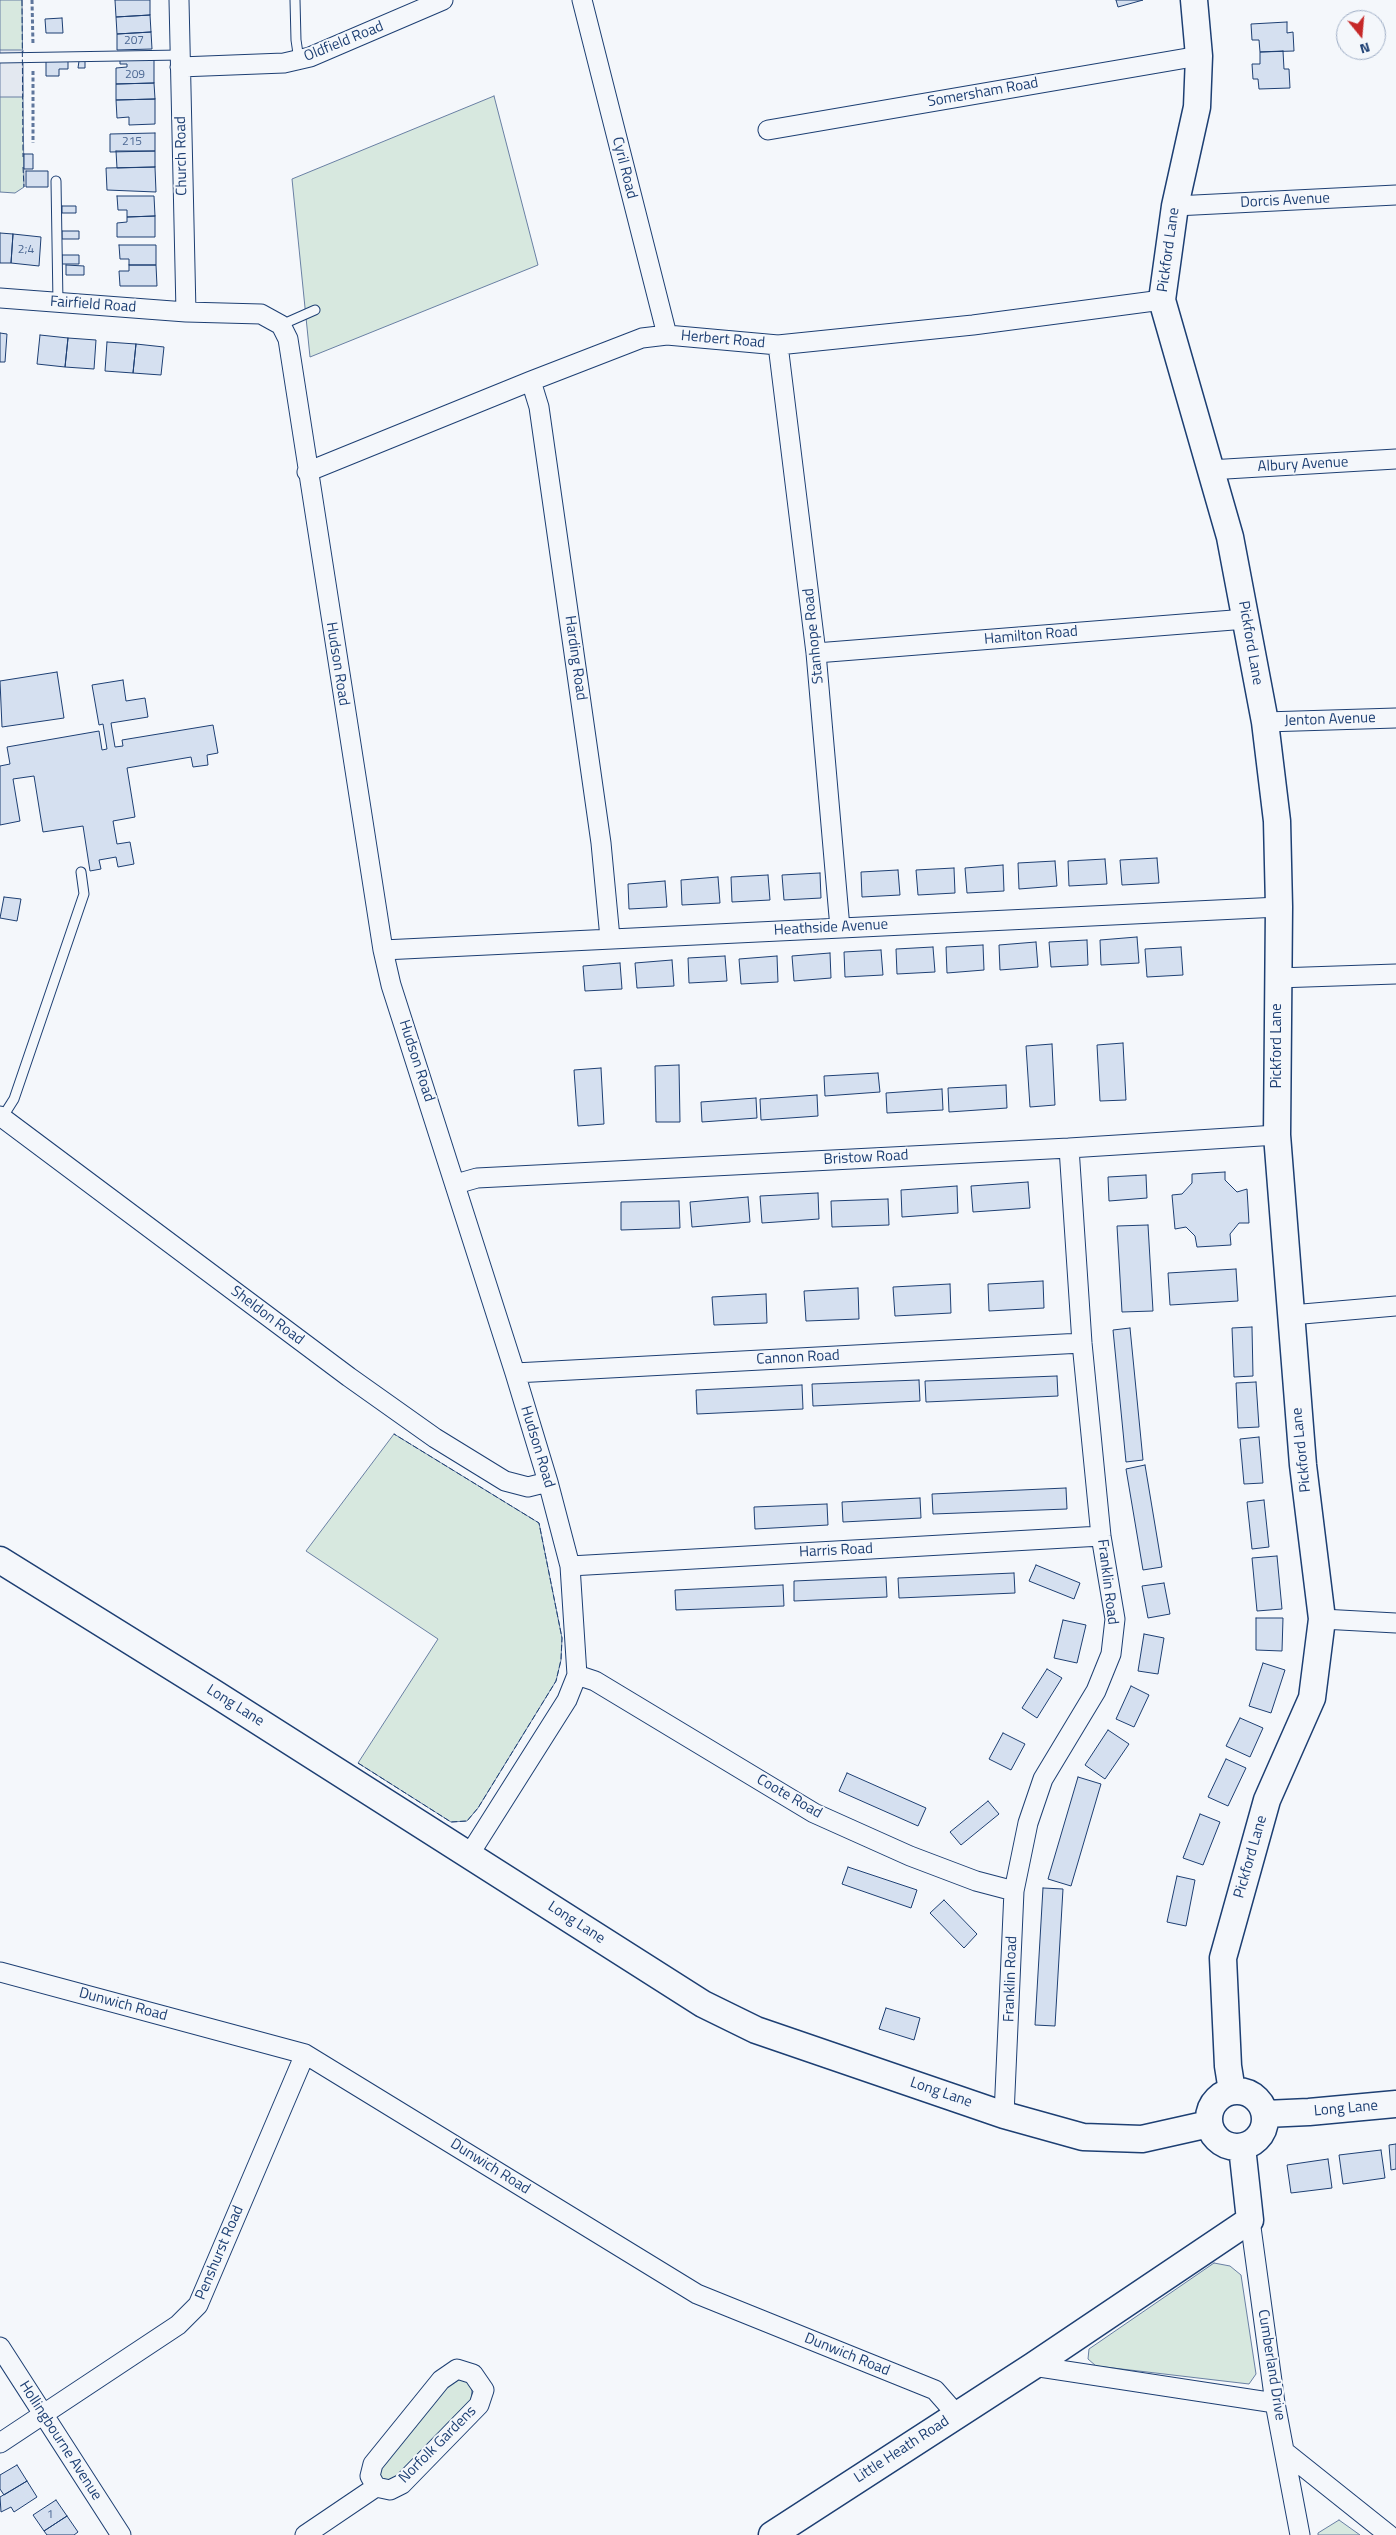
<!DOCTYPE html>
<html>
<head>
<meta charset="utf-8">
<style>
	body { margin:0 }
	#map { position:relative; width:1396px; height:2535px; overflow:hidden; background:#f4f7fb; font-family:"Titillium Web",sans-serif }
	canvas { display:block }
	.north { position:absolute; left:1336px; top:10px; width:50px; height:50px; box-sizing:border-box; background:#f4f7fb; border:1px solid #9eadc5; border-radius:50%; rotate:163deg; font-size:14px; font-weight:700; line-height:20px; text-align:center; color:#1d3f73 }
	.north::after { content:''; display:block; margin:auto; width:18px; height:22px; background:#c62828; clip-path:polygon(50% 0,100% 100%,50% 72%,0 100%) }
</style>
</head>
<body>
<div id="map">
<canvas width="1396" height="2535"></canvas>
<div class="north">N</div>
</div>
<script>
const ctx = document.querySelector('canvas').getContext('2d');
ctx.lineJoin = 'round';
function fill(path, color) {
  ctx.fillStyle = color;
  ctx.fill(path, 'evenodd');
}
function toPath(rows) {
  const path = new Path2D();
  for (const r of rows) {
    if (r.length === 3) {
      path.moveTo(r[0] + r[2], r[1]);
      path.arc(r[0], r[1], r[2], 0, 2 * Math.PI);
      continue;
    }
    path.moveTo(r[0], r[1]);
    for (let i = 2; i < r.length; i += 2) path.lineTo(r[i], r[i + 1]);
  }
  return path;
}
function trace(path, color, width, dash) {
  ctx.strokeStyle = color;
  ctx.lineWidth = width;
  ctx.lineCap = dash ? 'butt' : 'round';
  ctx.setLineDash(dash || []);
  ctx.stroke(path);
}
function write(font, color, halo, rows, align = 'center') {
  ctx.font = font + ' "Titillium Web",sans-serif';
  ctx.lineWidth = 4;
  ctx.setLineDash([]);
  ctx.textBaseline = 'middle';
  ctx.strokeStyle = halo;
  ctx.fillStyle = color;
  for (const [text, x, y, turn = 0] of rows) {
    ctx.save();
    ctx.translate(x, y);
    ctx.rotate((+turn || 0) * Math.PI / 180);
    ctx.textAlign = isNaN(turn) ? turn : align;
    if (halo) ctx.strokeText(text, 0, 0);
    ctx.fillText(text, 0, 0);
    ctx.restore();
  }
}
const green = toPath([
	[0,0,22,0,24,187,15,193,0,192,0,0],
	[494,96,538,265,310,357,292,179,494,96],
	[394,1434,539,1523,562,1638,561,1660,556,1681,478,1808,467,1821,451,1822,358,1763,438,1639,306,1551,394,1434],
	[1214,2263,1230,2266,1241,2275,1256,2374,1249,2384,1096,2366,1088,2359,1089,2349,1214,2263],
	[459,2379,466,2381,472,2389,471,2401,396,2481,385,2484,376,2470,448,2382,459,2379],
	[1339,2520,1360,2535,1318,2535,1318,2533,1339,2520]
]);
fill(green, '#d7e8df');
trace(green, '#687fa3', 1);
const parking = toPath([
	[0,50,23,50,23,97,0,97,0,50]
]);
fill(parking, '#e3e8f0');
trace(parking, '#687fa3', 1);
const building = toPath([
	[115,0,150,0,150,15,116,17,115,0],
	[1116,0,1143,0,1118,7,1116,0],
	[150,15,151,32,117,34,116,17,150,15],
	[62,18,63,33,46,33,45,19,62,18],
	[1287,22,1287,33,1293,32,1294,51,1260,52,1259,40,1252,40,1251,24,1287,22],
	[151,32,152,49,117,50,117,34,151,32],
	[1283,51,1284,69,1289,69,1290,88,1259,89,1258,79,1253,79,1252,64,1260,64,1260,52,1283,51],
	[120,59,154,59,154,83,116,84,116,68,127,67,127,64,120,64,120,59],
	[46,61,68,61,68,69,59,69,59,76,46,76,46,61],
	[79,61,85,61,85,68,78,68,79,61],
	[154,83,155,99,116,100,116,84,154,83],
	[155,99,155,124,129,125,129,117,117,118,116,100,155,99],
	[155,133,155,151,110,152,110,134,155,133],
	[116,151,155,151,155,167,117,168,116,151],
	[24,154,33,154,33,169,24,169,24,154],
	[155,167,156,192,107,190,106,168,155,167],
	[26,171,48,171,48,187,26,187,26,171],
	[117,196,154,196,155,216,127,217,127,210,118,210,117,196],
	[62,206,76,206,76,213,62,213,62,206],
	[155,216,155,237,117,237,117,223,127,222,127,217,155,216],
	[62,231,79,231,79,239,62,239,62,231],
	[0,233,13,234,11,263,0,263,0,233],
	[13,234,41,237,39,266,11,263,13,234],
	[119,245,156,245,156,265,129,265,129,259,120,259,119,245],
	[62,255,79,255,79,264,62,264,62,255],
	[66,265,84,266,84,275,66,275,66,265],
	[129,265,156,265,157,286,120,286,119,271,129,271,129,265],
	[0,333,7,334,5,362,0,362,0,333],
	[40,335,68,338,65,367,37,364,40,335],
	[68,338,96,340,94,369,65,367,68,338],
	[107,342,136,344,133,373,105,371,107,342],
	[136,344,164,347,161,375,133,373,136,344],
	[57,672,64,718,2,727,0,681,57,672],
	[123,680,126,701,145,698,148,717,111,723,115,747,123,746,122,740,213,725,218,753,207,755,208,765,193,767,191,757,127,768,135,817,113,821,117,844,130,842,134,864,118,867,116,857,99,860,101,869,90,871,83,826,43,832,34,776,13,779,20,821,0,825,0,766,10,764,7,747,99,731,102,750,107,749,103,724,99,725,92,685,123,680],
	[1157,858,1159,883,1122,885,1120,860,1157,858],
	[1105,859,1107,884,1069,886,1068,861,1105,859],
	[1055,861,1057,886,1019,889,1018,863,1055,861],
	[1003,865,1004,891,967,893,965,868,1003,865],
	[954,868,955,893,918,895,916,870,954,868],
	[898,870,900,895,862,897,861,872,898,870],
	[820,873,821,898,784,900,782,875,820,873],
	[768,875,770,900,732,902,731,877,768,875],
	[718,877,720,903,682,905,681,880,718,877],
	[665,881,667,907,629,909,628,884,665,881],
	[4,897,21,899,17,921,0,918,4,897],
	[1137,937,1139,963,1101,965,1100,940,1137,937],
	[1087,940,1088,965,1051,967,1049,942,1087,940],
	[1036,942,1038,967,1000,970,999,945,1036,942],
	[983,945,984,970,947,973,946,947,983,945],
	[933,947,935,972,897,974,896,949,933,947],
	[1181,947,1183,975,1147,977,1145,949,1181,947],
	[881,950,883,975,845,977,844,952,881,950],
	[830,953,831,978,794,981,792,956,830,953],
	[725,956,727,981,689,983,688,958,725,956],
	[777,956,778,982,741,984,739,959,777,956],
	[672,960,674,986,637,988,635,963,672,960],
	[620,963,622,989,585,991,583,966,620,963],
	[1123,1043,1126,1100,1100,1101,1097,1045,1123,1043],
	[1052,1044,1055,1105,1030,1107,1026,1046,1052,1044],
	[679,1065,680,1122,656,1122,655,1066,679,1065],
	[601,1068,604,1124,578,1126,574,1070,601,1068],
	[878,1073,880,1092,825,1096,824,1076,878,1073],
	[1006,1085,1007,1108,949,1112,948,1088,1006,1085],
	[942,1089,943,1110,887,1113,886,1093,942,1089],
	[817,1095,818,1116,761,1120,760,1099,817,1095],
	[756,1098,757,1118,702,1122,701,1102,756,1098],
	[1225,1172,1225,1180,1237,1192,1247,1189,1249,1223,1239,1223,1230,1234,1231,1245,1197,1247,1195,1236,1186,1227,1175,1229,1172,1195,1182,1194,1192,1183,1192,1174,1225,1172],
	[1146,1175,1147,1198,1109,1201,1108,1177,1146,1175],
	[1028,1182,1030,1208,973,1212,971,1186,1028,1182],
	[957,1186,958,1213,902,1217,901,1190,957,1186],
	[818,1193,819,1219,762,1223,760,1196,818,1193],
	[748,1197,750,1222,692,1227,690,1202,748,1197],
	[888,1199,889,1225,832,1227,831,1201,888,1199],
	[679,1201,680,1228,621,1230,621,1202,679,1201],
	[1148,1225,1153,1311,1122,1312,1117,1226,1148,1225],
	[1236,1269,1238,1301,1170,1305,1168,1273,1236,1269],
	[1043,1281,1044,1308,989,1311,988,1284,1043,1281],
	[950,1284,951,1313,895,1316,893,1287,950,1284],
	[858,1288,859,1319,806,1321,804,1291,858,1288],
	[766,1294,767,1323,714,1325,712,1297,766,1294],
	[1252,1327,1253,1376,1234,1377,1232,1328,1252,1327],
	[1130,1328,1143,1460,1126,1462,1113,1330,1130,1328],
	[1057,1376,1058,1396,926,1402,925,1381,1057,1376],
	[919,1380,920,1401,813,1406,812,1384,919,1380],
	[1256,1382,1259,1427,1238,1428,1236,1383,1256,1382],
	[802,1385,803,1409,697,1414,696,1390,802,1385],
	[1259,1437,1263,1483,1244,1484,1240,1439,1259,1437],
	[1145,1465,1162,1567,1143,1570,1126,1469,1145,1465],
	[1066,1488,1067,1509,933,1514,932,1494,1066,1488],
	[920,1498,921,1518,843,1522,842,1502,920,1498],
	[1264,1500,1269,1547,1252,1549,1247,1502,1264,1500],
	[827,1504,828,1525,755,1529,754,1507,827,1504],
	[1277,1556,1282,1609,1257,1611,1252,1558,1277,1556],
	[1036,1565,1080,1583,1074,1599,1029,1581,1036,1565],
	[1014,1573,1015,1593,899,1598,898,1578,1014,1573],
	[886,1577,887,1597,794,1601,794,1581,886,1577],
	[1164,1583,1170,1614,1148,1618,1142,1586,1164,1583],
	[783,1585,784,1606,676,1610,675,1590,783,1585],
	[1256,1618,1283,1618,1282,1651,1256,1650,1256,1618],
	[1063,1620,1086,1625,1077,1663,1054,1658,1063,1620],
	[1144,1634,1164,1638,1158,1674,1138,1671,1144,1634],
	[1263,1663,1285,1670,1271,1713,1249,1706,1263,1663],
	[1047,1669,1062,1678,1037,1718,1022,1708,1047,1669],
	[1131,1686,1149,1695,1134,1727,1116,1719,1131,1686],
	[1240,1718,1263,1728,1250,1757,1226,1746,1240,1718],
	[1108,1730,1129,1744,1105,1779,1085,1765,1108,1730],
	[1003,1733,1025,1744,1011,1770,989,1759,1003,1733],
	[1226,1759,1246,1768,1228,1806,1208,1797,1226,1759],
	[847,1773,926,1808,918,1826,839,1791,847,1773],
	[1078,1777,1101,1784,1071,1886,1048,1879,1078,1777],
	[988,1801,999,1814,961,1845,950,1832,988,1801],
	[1200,1814,1220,1822,1203,1865,1183,1858,1200,1814],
	[848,1867,917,1890,911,1908,842,1884,848,1867],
	[1177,1876,1195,1880,1186,1926,1167,1922,1177,1876],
	[1043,1888,1063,1889,1055,2026,1035,2025,1043,1888],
	[944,1900,977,1934,964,1948,930,1913,944,1900],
	[886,2008,920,2018,914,2040,879,2029,886,2008],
	[1396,2144,1396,2169,1391,2170,1389,2145,1396,2144],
	[1381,2150,1385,2178,1343,2184,1339,2155,1381,2150],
	[1328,2159,1332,2188,1291,2193,1287,2165,1328,2159],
	[17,2465,27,2481,4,2495,0,2489,0,2475,17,2465],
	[27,2481,37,2497,14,2512,11,2507,1,2512,0,2497,27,2481],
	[56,2500,67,2516,44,2531,33,2515,56,2500],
	[67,2516,78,2532,74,2535,47,2535,44,2531,67,2516]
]);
fill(building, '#d5e0f0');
trace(building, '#1d3f73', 1);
const lane = toPath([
	[295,0,296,40,299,60],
	[0,58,180,55],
	[56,181,58,303],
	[281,325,315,310],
	[2,1118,14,1099,84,894,81,872]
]);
const street = toPath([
	[179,0,186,312],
	[582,0,667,335],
	[180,67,284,63,310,57,443,0],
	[768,130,1199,56],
	[1175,206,1396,195],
	[0,298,186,312,261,314,281,325,288,339,383,950,391,985,515,1373,548,1482,570,1566,577,1675,567,1700,469,1855],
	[778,345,816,653,840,928],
	[531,381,539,407,601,843,610,938],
	[1209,470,1396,459],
	[307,472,531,381,642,338,667,335,778,345,973,325,1162,300],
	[816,653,1246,619],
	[1265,722,1396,718],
	[383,950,1279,907],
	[1277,978,1396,974],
	[0,1116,349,1377,435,1438,505,1481,528,1487,548,1482],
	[456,1184,477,1178,1069,1148,1277,1135],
	[1291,1315,1396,1306],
	[515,1373,1082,1343],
	[570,1566,1101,1536],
	[1322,1619,1396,1623],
	[577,1675,595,1681,814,1813,910,1856,976,1881,1014,1891],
	[0,1972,305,2054,697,2294,935,2390,957,2415],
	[1004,2115,1014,1891,1028,1823,1043,1779,1096,1691,1111,1654,1115,1619,1101,1536,1082,1343,1069,1148],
	[1250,2220,1275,2403,1300,2535],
	[0,2347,121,2535],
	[1033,2366,1275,2403],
	[0,2443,178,2325,198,2305,305,2054],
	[1285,2452,1389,2535],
	[305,2535,376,2487,390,2490,402,2484,479,2405,484,2390,473,2374,457,2369,441,2380,373,2464,370,2476,376,2487]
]);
const secondary = toPath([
	[1194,0,1199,56,1197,107,1175,206,1162,300,1230,537,1265,722,1277,821,1279,907,1277,1135,1303,1465,1322,1619,1312,1698,1267,1800,1223,1958,1228,2066,1232,2091],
	[0,1560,214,1693,703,2004,756,2030,1004,2115,1083,2137,1142,2139,1209,2124],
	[1237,2119,28],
	[1265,2114,1309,2112,1396,2104],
	[772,2535,1033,2366,1250,2220,1242,2147]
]);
trace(lane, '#1d3f73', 11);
trace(street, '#1d3f73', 21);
trace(secondary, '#1d3f73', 29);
trace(toPath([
	[32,0,33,45],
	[33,71,33,143]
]), '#5e769c', 3, [4, 2.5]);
trace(lane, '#f4f7fb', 9);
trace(street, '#f4f7fb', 19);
trace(secondary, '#f4f7fb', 26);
trace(toPath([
	[22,0,23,157],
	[23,167,24,187],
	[358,1763,451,1822,467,1821,478,1808,556,1681,561,1660,562,1638,539,1523,394,1434]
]), '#1d3f73', 1, [6, 2.5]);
write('12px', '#4b6792', null, [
	["207",134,41],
	["209",135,75],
	["215",132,142],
	["2;4",26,250],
	["1",50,2515]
]);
write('15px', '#1d3f73', '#f4f7fb', [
	["Oldfield Road",344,42,-22],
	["Somersham Road",983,93,-10],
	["Church Road",182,156,-91],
	["Cyril Road",624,168,76],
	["Dorcis Avenue",1285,201,-3],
	["Pickford Lane",1169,250,-82],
	["Fairfield Road",93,305,4],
	["Herbert Road",723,340,5],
	["Albury Avenue",1303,465,-3],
	["Stanhope Road",814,636,-96],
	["Hamilton Road",1031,636,-5],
	["Pickford Lane",1250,643,80],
	["Harding Road",575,658,82],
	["Hudson Road",337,664,81],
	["Jenton Avenue",1330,720,-2],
	["Heathside Avenue",831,928,-3],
	["Pickford Lane",1277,1046,-90],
	["Hudson Road",416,1061,72],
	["Bristow Road",866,1158,-3],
	["Sheldon Road",267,1316,37],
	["Cannon Road",798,1358,-3],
	["Hudson Road",537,1447,73],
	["Pickford Lane",1302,1450,-96],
	["Harris Road",836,1551,-3],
	["Franklin Road",1107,1582,83],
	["Long Lane",235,1706,32],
	["Coote Road",789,1797,30],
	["Pickford Lane",1251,1857,-74],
	["Long Lane",576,1923,33],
	["Franklin Road",1011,1979,-88],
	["Dunwich Road",123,2005,15],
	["Long Lane",941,2093,19],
	["Long Lane",1346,2109,-5],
	["Dunwich Road",490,2167,32],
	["Penshurst Road",220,2253,-67],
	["Dunwich Road",847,2355,22],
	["Cumberland Drive",1271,2365,81],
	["Hollingbourne Avenue",60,2441,57],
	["Norfolk Gardens",438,2445,-45],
	["Little Heath Road",902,2450,-33]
]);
</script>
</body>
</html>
